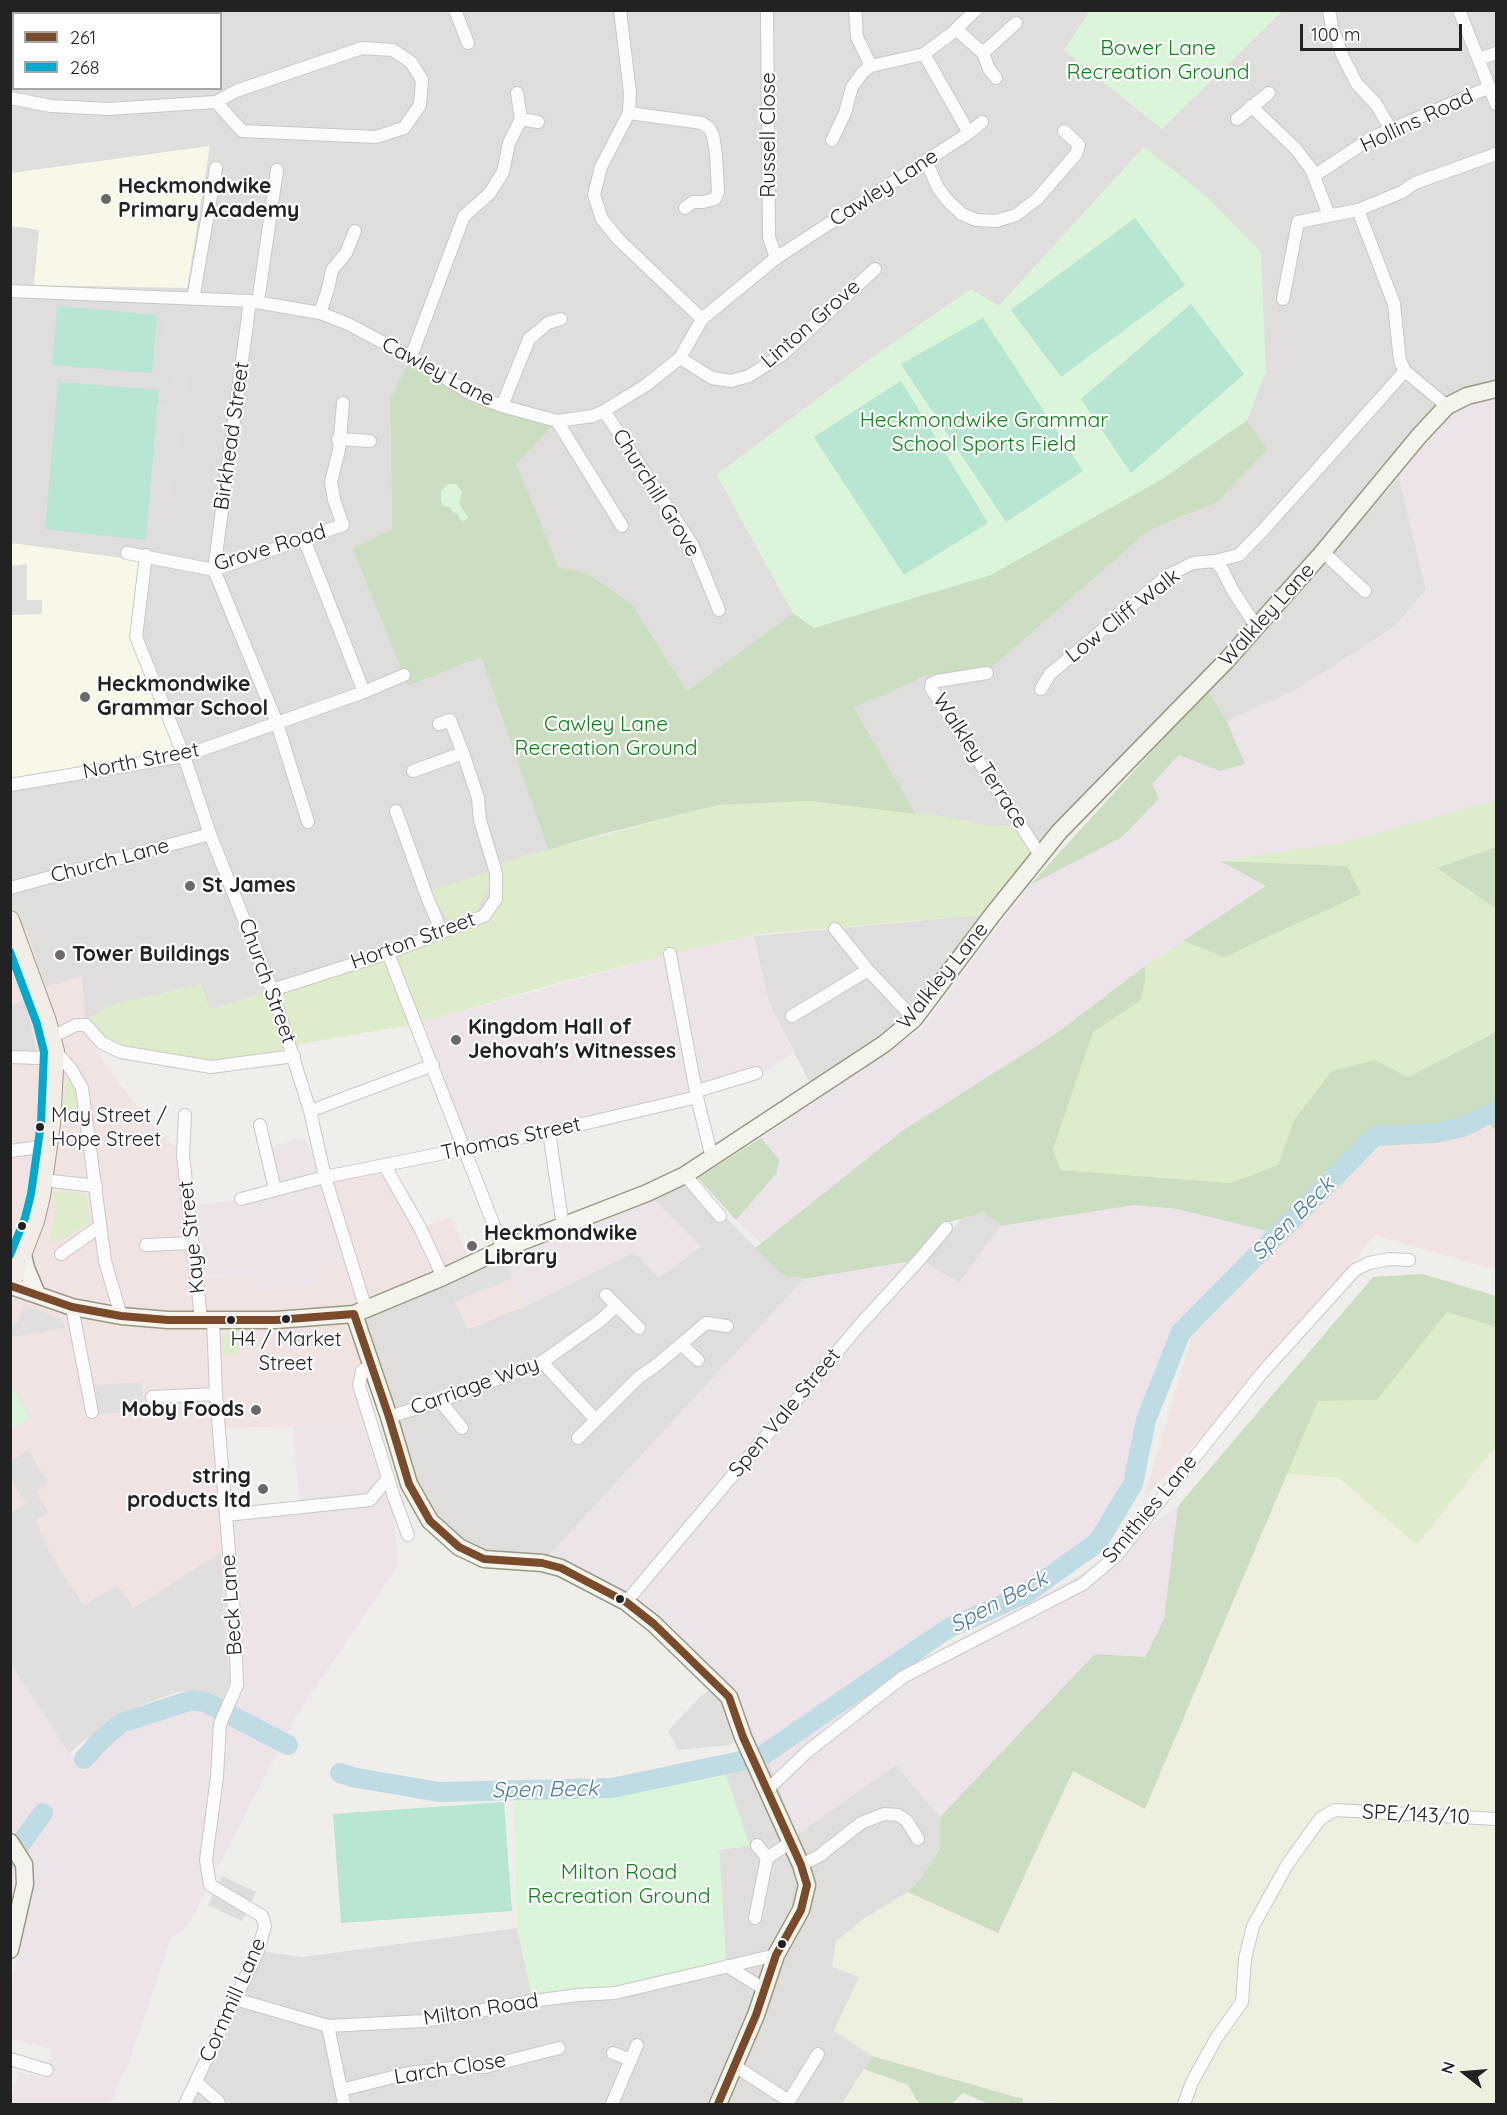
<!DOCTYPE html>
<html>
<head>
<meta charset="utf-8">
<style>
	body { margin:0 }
	#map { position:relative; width:1507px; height:2115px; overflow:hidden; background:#f0eeeb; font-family:Quicksand,sans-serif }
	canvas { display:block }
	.frame { position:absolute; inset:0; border:12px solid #222; pointer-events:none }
	.legend { position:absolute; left:12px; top:12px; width:210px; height:78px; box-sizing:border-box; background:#fff; border:2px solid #a7a7a7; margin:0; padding:8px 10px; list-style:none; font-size:18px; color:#222 }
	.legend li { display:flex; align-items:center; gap:12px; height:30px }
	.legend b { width:30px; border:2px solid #a7a7a7 }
	.north { position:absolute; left:1435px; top:2043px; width:60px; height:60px; -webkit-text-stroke:4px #fff; paint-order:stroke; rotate:287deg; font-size:16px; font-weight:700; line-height:24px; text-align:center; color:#222 }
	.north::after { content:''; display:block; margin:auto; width:21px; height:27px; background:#222; clip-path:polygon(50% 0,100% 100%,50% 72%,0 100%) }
	.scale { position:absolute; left:1300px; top:24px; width:162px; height:27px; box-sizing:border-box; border:3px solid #222; border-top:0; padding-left:8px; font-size:18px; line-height:21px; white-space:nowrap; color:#222; -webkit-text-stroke:4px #fff; paint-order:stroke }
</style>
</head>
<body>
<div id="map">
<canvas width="1507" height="2115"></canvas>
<div class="frame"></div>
<ul class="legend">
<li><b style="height:8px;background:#7a4b2a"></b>261</li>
<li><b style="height:8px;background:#00a9ce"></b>268</li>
</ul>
<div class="north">N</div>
<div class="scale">100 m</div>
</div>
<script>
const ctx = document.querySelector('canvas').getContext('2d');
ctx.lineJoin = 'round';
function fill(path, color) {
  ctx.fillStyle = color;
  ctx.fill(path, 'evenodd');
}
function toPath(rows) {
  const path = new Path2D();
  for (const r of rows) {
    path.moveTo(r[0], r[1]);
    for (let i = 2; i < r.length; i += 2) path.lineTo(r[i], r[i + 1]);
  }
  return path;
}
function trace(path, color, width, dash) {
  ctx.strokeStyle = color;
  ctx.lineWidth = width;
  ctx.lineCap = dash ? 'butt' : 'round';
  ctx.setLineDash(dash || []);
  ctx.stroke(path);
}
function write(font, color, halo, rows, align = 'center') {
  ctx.font = font + ' Quicksand,sans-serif';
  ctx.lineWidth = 4.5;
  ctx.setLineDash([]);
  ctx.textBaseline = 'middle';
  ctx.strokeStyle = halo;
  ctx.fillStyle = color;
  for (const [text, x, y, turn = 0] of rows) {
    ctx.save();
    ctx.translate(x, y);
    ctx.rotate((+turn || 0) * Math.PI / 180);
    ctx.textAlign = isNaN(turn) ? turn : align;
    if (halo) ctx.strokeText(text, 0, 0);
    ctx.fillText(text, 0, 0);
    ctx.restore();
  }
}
fill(toPath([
	[10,11,1090,11,1065,51,1162,129,1282,11,1496,11,1496,389,1467,396,1040,855,1021,825,988,826,937,815,916,814,854,708,928,675,990,669,1148,531,1217,502,1266,451,1247,420,1266,371,1144,147,999,306,871,358,717,475,793,613,687,691,632,604,587,573,560,568,515,464,556,422,390,401,392,530,352,548,408,686,481,657,548,850,524,856,494,867,496,899,484,916,272,990,209,1010,201,984,108,1006,89,1019,86,1025,52,1037,10,920],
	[14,14,220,14,220,88,14,88],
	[1399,477,1426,590,1395,626,1307,684,1227,722,1208,690],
	[993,914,914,1019,812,1087,769,1003,754,936],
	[25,999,38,1058,11,1066,10,1006],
	[685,1175,779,1272,787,1277,798,1277,804,1279,542,1563,484,1559,430,1521,354,1314,443,1277,468,1329,525,1306,634,1252,647,1193],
	[984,1212,1001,1226,959,1283,924,1262,962,1218],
	[768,1761,797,1834,896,1765,940,1817,940,1847,922,1877,908,1892,862,1920,859,1977,835,2031,872,2056,842,2104,185,2104,258,1951,303,1957,517,1928,533,2001,726,1966,719,1850,749,1845,725,1772]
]), '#dfdedc');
fill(toPath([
	[27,930,46,987,82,976,86,1033,108,1069,147,1119,183,1155,196,1276,258,1277,262,1291,314,1265,351,1259,325,1177,385,1166,420,1228,451,1217,470,1261,503,1249,525,1306,467,1329,456,1302,454,1302,444,1278,354,1314,371,1365,362,1371,371,1424,218,1428,237,1685,221,1701,192,1690,177,1692,120,1713,69,1753,11,1665,10,1066,38,1058,25,999,11,1006,10,935],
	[1492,1127,1496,1131,1496,1270,1374,1235,1312,1318,1144,1498,1194,1329,1328,1193,1386,1142]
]), '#f1e3e1');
fill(toPath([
	[1496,389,1496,801,1345,842,1221,861,1267,886,1145,966,1054,1035,902,1131,761,1243,736,1220,777,1173,779,1159,761,1138,921,1029,1030,885,1121,838,1152,784,1179,755,1220,771,1244,764,1227,722,1297,689,1396,626,1426,590,1399,477,1388,473,1447,406],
	[754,936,769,1003,794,1053,761,1074,697,1097,465,1149,416,1024,670,954],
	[304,1138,325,1177,351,1259,314,1265,316,1283,262,1291,258,1277,203,1275,197,1205,241,1199,274,1190,265,1147],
	[647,1193,701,1247,659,1278,634,1252,525,1306,503,1249],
	[1134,1205,1177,1209,1271,1232,1247,1264,1181,1332,1146,1420,1133,1484,1098,1542,1025,1594,947,1629,760,1757,729,1697,654,1624,542,1563,804,1279,920,1259,959,1283,1001,1226],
	[371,1424,393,1509,398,1566,297,1715,188,1925,170,1940,128,2065,110,2104,11,2104,18,2072,45,2078,52,2049,11,2039,11,1986,32,1888,32,1861,28,1856,14,1867,14,1891,11,1908,11,1665,83,1771,110,1735,188,1704,221,1720,237,1685,235,1625,240,1598,226,1515,300,1504,294,1448,294,1426],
	[1178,1506,1164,1619,1145,1657,1095,1655,940,1817,896,1765,797,1835,768,1761,903,1669,1084,1573]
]), '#ede4e9');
fill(toPath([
	[210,146,187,288,34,285,39,230,11,226,11,173],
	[11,543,145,561,136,637,184,756,11,785]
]), '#f8f7e8');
fill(toPath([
	[1496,1446,1496,1814,1322,1808,1254,1913,1242,1937,1232,2002,1173,2104,1085,2104,1023,2099,872,2056,834,2031,859,1977,832,1967,836,1941,862,1920,908,1892,998,1933,1073,1771,1145,1809,1287,1473,1339,1478,1417,1545],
	[1335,1810,1496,1819,1496,2104,1184,2104,1242,2002,1245,1959,1287,1865],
	[864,2069,908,2085,919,2104,842,2104]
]), '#efefdf');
fill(toPath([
	[1496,800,1496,847,1437,868,1496,909,1496,1032,1408,1077,1375,1060,1294,1120,1278,1166,1231,1183,1061,1170,1053,1151,1093,1032,1141,1000,1145,981,1145,966,1183,941,1224,957,1347,866,1220,861,1345,842],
	[810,801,937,815,988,826,1021,825,1040,855,993,914,760,934,670,954,554,984,416,1024,300,1044,294,1056,211,1067,121,1052,86,1025,89,1019,108,1006,201,984,210,1010,272,990,484,916,496,899,494,867,524,856,718,805],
	[488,872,489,886,474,916,454,922,446,916,429,891],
	[68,1072,76,1087,79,1110,62,1111],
	[53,1192,86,1193,90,1222,66,1238,49,1243,55,1212],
	[1447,1312,1496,1327,1496,1446,1417,1545,1339,1478,1287,1473,1318,1401,1377,1400],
	[232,1328,240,1328,240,1354,223,1355,223,1337]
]), '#ddeccb');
fill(toPath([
	[411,357,471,394,557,421,516,464,559,567,587,573,632,604,687,691,793,613,814,628,1163,478,1247,420,1267,450,1217,502,1148,531,990,669,928,675,854,708,916,814,810,801,718,805,602,834,548,850,481,657,408,686,352,548,392,529,390,401],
	[1208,690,1227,722,1245,764,1220,771,1179,755,1152,784,1159,799,1121,838,1030,885],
	[1496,847,1496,909,1437,868],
	[1220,861,1347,866,1361,894,1224,957,1183,941,1266,886],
	[1145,966,1145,981,1141,1000,1093,1032,1053,1150,1061,1170,1231,1183,1278,1165,1294,1120,1332,1071,1375,1060,1408,1077,1496,1032,1496,1131,1484,1119,1378,1129,1362,1142,1271,1232,1177,1209,1134,1205,1001,1226,984,1212,940,1225,912,1261,804,1279,798,1277,787,1277,779,1272,755,1248,902,1131,1054,1035],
	[761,1138,779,1159,777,1173,736,1220,698,1178],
	[1423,1274,1496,1296,1496,1327,1447,1312,1377,1400,1318,1401,1145,1809,1073,1771,998,1933,908,1892,922,1877,940,1848,940,1817,1095,1654,1145,1657,1164,1619,1178,1506,1373,1277],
	[872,2056,1023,2099,1022,2104,989,2104,963,2093,951,2104,919,2104,908,2085,864,2069]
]), '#cbdec1');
fill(toPath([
	[1090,11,1090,10,1282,11,1162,129,1064,50],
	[1144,147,1206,196,1261,252,1266,371,1247,420,1164,478,991,575,814,628,793,613,717,475,871,358,971,289,999,306],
	[448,484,456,484,462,492,459,503,468,518,462,522,457,513,453,512,450,507,443,506,441,501,441,491],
	[14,1390,30,1418,11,1429,11,1391],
	[725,1772,750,1846,719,1850,726,1958,650,1985,533,2001,517,1928,514,1790]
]), '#daf5da');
fill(toPath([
	[1135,218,1185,285,1061,377,1011,310],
	[1191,304,1244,374,1131,473,1081,399],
	[57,306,157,315,152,373,52,365],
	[983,318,1083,471,1006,522,901,364],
	[901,381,988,523,904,575,814,437],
	[58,382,159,390,146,540,45,529],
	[504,1802,512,1911,341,1923,333,1814]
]), '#b7e6d2');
fill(toPath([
	[164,320,190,323,190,332,196,333,165,536,160,536,159,549,152,548,154,533,150,525,154,493,150,492,155,434,159,435,160,425,156,424,157,404,167,405,172,375,165,374,168,342,162,341],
	[27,564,27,600,42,600,42,614,11,615,11,566],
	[503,1249,513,1278,454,1302,443,1277],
	[23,1304,61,1318,65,1328,11,1337,11,1327,19,1320],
	[142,1382,144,1412,99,1414,95,1385],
	[28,1450,48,1483,36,1492,48,1512,36,1521,48,1550,84,1606,117,1584,134,1608,221,1552,225,1642,231,1680,221,1701,192,1690,177,1692,120,1713,69,1753,11,1665,10,1514,25,1504,30,1511,10,1477,11,1461],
	[718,1686,743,1737,729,1745,678,1750,668,1731,703,1694]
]), '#e0dfde');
fill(toPath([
	[222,1876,256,1892,242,1921,208,1905]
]), '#dedddd');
trace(toPath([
	[84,1759,101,1740,121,1723,192,1700,205,1702,288,1745],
	[340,1773,352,1777,439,1792,612,1788,760,1757,947,1629,1025,1594,1098,1542,1133,1484,1146,1420,1181,1332,1375,1136,1435,1133,1462,1127,1496,1111],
	[10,1858,43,1813]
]), '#bfdbe3', 20);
const street = toPath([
	[455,10,468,43],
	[620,10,630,93,629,113,601,167,594,195,602,219,618,239,702,319],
	[767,10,769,237,776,258],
	[855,10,857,37,871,66],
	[1329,10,1332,27,1343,57,1357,84,1376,104,1390,128],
	[1459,10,1496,104],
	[956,29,983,53,1016,23],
	[983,53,989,69,996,78],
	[1479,59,1496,53],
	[517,93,521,119,538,122],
	[10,98,51,106,108,109,216,102,236,91,362,48,393,50,411,62,422,80,420,105,404,128,376,137,242,131,216,102],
	[1251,106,1296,149,1311,169,1329,215],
	[629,113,702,123,709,128,713,135,716,155,718,192,715,199,703,202,693,202,685,208],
	[1237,119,1269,93],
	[969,133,924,54,952,33,976,10],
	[832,140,845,113,852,87,863,72,871,66,924,54],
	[926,161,938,188,948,201,962,214,976,220,996,221,1016,215,1037,199,1076,154,1079,145,1064,131],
	[1314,176,1371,138,1490,87],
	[1358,210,1394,304,1400,361,1405,371,1447,406],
	[10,291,250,301,320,313,346,323,411,357,471,394,502,406,557,421,593,416,604,411,646,385,680,358,702,319,776,258,969,133,982,122],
	[193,299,216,168],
	[1283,299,1298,222,1358,210,1402,192,1415,183,1496,154],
	[250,301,214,570,277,723,308,822],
	[258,302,277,170],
	[320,313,328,289,332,270,346,253,355,231],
	[411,357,464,216,490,193,503,172,509,143,521,119],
	[680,358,712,378,731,381,749,376,783,354,875,269],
	[502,406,529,339,548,323,561,319],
	[604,411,692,544,719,610],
	[557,421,622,526],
	[338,439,370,441],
	[304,539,364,692],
	[1323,552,1365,591],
	[127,553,214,570,343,525,334,500,331,482,339,450,343,403],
	[146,555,136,637,184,756,210,834,272,990,310,1111,325,1177,366,1309],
	[1215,561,1222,569,1233,591,1256,626],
	[987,673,937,681,932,683,931,688,1040,855],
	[1041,689,1050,674,1167,576,1193,563,1215,561,1239,555,1265,528,1405,371],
	[413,771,463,753],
	[10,785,184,756,364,692,404,675],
	[396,811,427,897,442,932],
	[10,888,210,834],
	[835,929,868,970,914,1019],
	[388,953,503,1249],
	[670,954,697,1097,712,1158],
	[272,990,388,953,484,916,496,899,496,873,480,820,478,798,463,753,450,720,439,724],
	[792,1016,868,970],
	[52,1037,76,1025,86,1025,102,1043,121,1052,211,1067,294,1056],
	[10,1057,38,1058,55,1051,71,1069,82,1088,105,1261,121,1316],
	[697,1091,756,1073],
	[310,1111,433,1065],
	[185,1115,183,1155,201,1319],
	[260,1125,275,1190],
	[549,1132,563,1227],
	[10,1151,48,1146],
	[385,1166,420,1228,443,1277],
	[685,1175,720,1216],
	[43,1180,96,1186],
	[241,1199,325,1177,549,1132,697,1097],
	[146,1245,193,1243],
	[61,1254,99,1227],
	[606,1295,639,1328],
	[72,1307,92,1412],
	[681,1344,698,1360],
	[542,1362,596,1420,639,1377,654,1367,706,1323,727,1326],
	[371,1365,362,1371,359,1385,394,1497,408,1535],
	[152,1397,216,1394],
	[440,1401,462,1428],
	[389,1417,440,1401,542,1362,601,1320,615,1307],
	[578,1438,596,1420],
	[226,1515,370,1500,388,1478],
	[626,1602,858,1327,920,1259,946,1228],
	[768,1789,808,1751,903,1677,1083,1584,1116,1556,1262,1373,1355,1270,1369,1263,1389,1259,1409,1260],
	[757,1845,767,1858],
	[801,1865,819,1856,861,1823,884,1814,898,1815,906,1820,918,1839],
	[755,1918,767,1858,791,1842],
	[727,1966,764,1989],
	[235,1999,328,2026,424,2021,533,2001,578,1995,615,1993,776,1955],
	[328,2026,344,2104],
	[613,2053,631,2060],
	[10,2059,47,2070],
	[735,2066,789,2101],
	[196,2082,218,2101,219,2104],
	[341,2090,409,2073,468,2066,485,2067,559,2048],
	[185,2104,258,1951,265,1926,262,1916,210,1885,206,1860,217,1777,220,1724,237,1685,235,1625,216,1394,213,1320],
	[612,2104,637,2045],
	[787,2104,818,2054],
	[1184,2104,1192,2082,1217,2037,1242,2002,1245,1959,1253,1926,1287,1865,1320,1819,1335,1810,1496,1819]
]);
const secondary = toPath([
	[23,1255,26,1268,37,1294],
	[11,1286,72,1307,121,1316,168,1320,276,1320,354,1314,443,1277,503,1249,647,1193,685,1175,884,1044,914,1019,993,914,1059,832,1227,660,1323,552,1419,436,1447,406,1467,396,1496,389],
	[354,1314,389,1417,409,1484,430,1521,459,1547,484,1559,542,1563,561,1568,626,1602,654,1624,729,1697,743,1737,801,1865,807,1885,801,1910,776,1955,756,2015,718,2104],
	[10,1842,24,1864,25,1884,10,1950]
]);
const primary = toPath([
	[10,21,12,10],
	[10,920,47,1021,55,1051,51,1124,41,1196,35,1221,10,1286]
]);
trace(street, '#c9c8c7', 14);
trace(secondary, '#999a82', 19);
trace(primary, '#a79c86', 20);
trace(street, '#fdfcfc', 12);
trace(secondary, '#f4f4ed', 16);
trace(primary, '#f3ede7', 18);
trace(toPath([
	[11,1286,72,1307,121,1316,168,1320,276,1320,354,1314,389,1417,409,1484,430,1521,459,1547,484,1559,542,1563,561,1568,626,1602,654,1624,729,1697,743,1737,801,1865,807,1885,801,1910,776,1955,756,2015,718,2104]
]), '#7a4b2a', 8);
trace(toPath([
	[10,952,37,1024,44,1052,41,1123,31,1194,25,1218,10,1255]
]), '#00a9ce', 8);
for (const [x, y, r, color] of [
	[106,199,6,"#6a6968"],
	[85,697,6,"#6a6968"],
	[190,886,6,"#6a6968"],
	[60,955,6,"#6a6968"],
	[456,1040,6,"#6a6968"],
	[40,1127,5,"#222"],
	[22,1226,5,"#222"],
	[472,1246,6,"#6a6968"],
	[286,1319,5,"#222"],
	[231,1320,5,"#222"],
	[256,1410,6,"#6a6968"],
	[263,1489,6,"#6a6968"],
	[620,1599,5,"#222"],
	[782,1944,5,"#222"]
]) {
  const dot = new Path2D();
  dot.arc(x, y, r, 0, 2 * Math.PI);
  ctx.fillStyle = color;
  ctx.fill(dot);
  trace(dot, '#fff', 2);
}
write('20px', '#222', '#fff', [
	["May Street /",51,1116],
	["Hope Street",51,1140],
	["H4 / Market",286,1340,"center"],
	["Street",286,1364,"center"]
], 'left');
write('21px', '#0c8416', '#fff', [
	["Bower Lane",1158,49],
	["Recreation Ground",1158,73],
	["Heckmondwike Grammar",984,421],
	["School Sports Field",984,445],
	["Cawley Lane",606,725],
	["Recreation Ground",606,749],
	["Milton Road",619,1873],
	["Recreation Ground",619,1897]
]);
write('21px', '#222', '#fff', [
	["Hollins Road",1417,121,-25],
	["Russell Close",769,135,-90],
	["Cawley Lane",884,188,-33],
	["Linton Grove",811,324,-41],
	["Cawley Lane",438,372,28],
	["Birkhead Street",232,436,-82],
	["Churchill Grove",656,493,58],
	["Grove Road",270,548,-17],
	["Walkley Lane",1267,615,-48],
	["Low Cliff Walk",1123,616,-38],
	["North Street",141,761,-11],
	["Walkley Terrace",980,761,57],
	["Church Lane",110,861,-15],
	["Horton Street",413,941,-20],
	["Walkley Lane",943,976,-51],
	["Church Street",267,981,70],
	["Thomas Street",511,1139,-12],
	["Kaye Street",192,1237,-96],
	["Carriage Way",475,1386,-20],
	["Spen Vale Street",785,1413,-50],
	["Smithies Lane",1150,1509,-50],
	["Beck Lane",232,1605,-94],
	["SPE/143/10",1416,1815,3],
	["Cornmill Lane",233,2000,-66],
	["Milton Road",481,2010,-9],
	["Larch Close",450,2069,-9]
]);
write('bold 21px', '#222', '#fff', [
	["Heckmondwike",118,187],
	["Primary Academy",118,211],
	["Heckmondwike",97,685],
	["Grammar School",97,709],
	["St James",202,886],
	["Tower Buildings",72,955],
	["Kingdom Hall of",468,1028],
	["Jehovah's Witnesses",468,1052],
	["Heckmondwike",484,1234],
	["Library",484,1258],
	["Moby Foods",244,1410,"right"],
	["string",251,1477,"right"],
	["products ltd",251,1501,"right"]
], 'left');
write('italic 22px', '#4a7aab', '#fff', [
	["Spen Beck",1293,1219,-45],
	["Spen Beck",999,1602,-28],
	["Spen Beck",545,1790,-1]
]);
</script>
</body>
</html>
